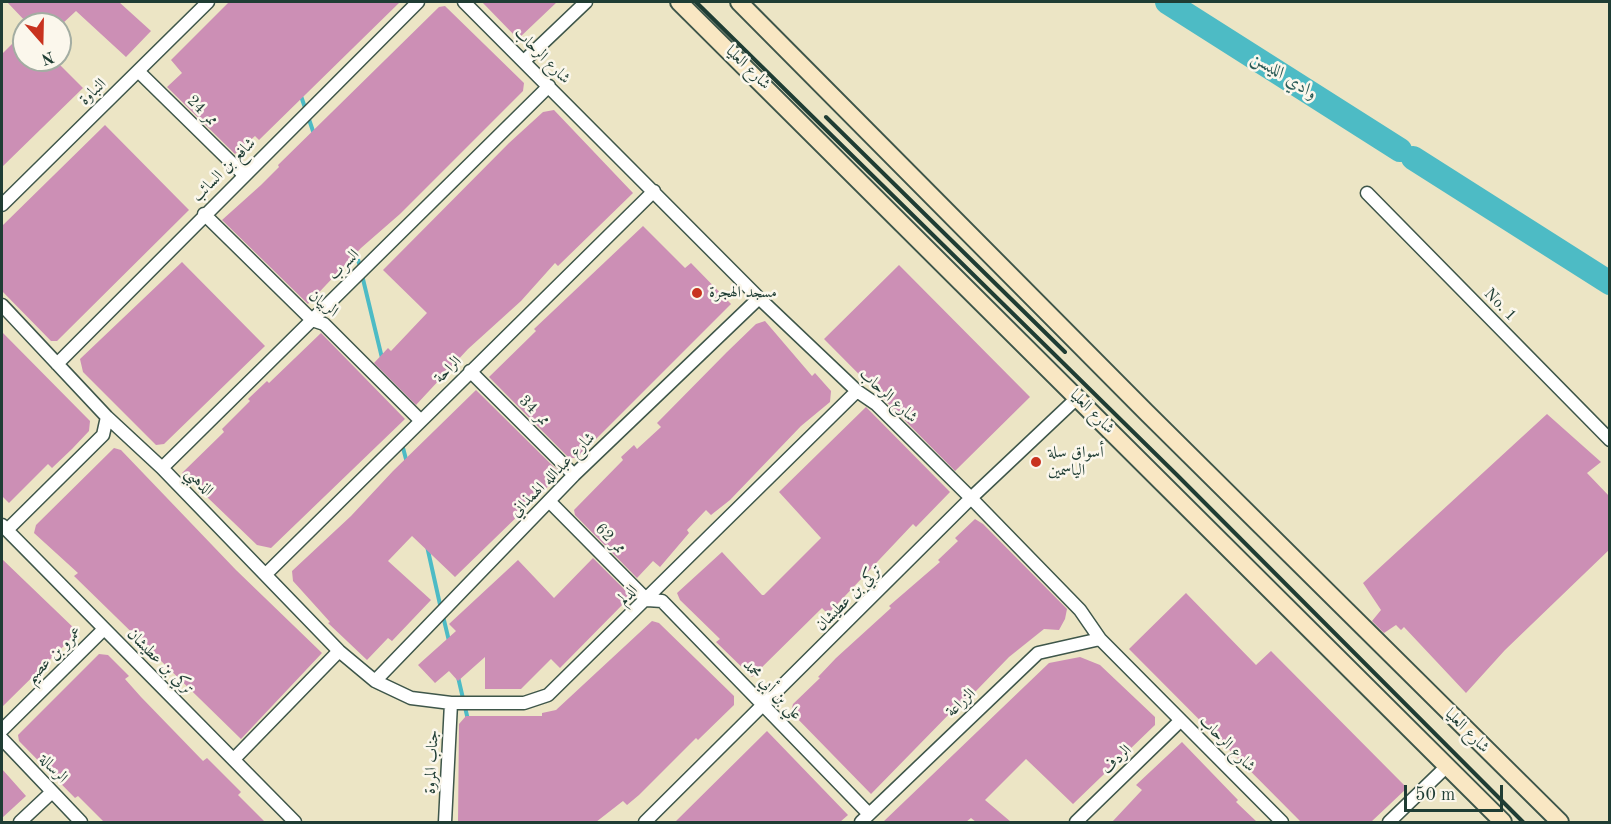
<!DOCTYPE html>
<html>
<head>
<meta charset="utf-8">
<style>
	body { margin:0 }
	#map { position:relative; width:1611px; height:824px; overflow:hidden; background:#ece5c5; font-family:"Old Standard TT",serif }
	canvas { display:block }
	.frame { position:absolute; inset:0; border:3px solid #1f3d34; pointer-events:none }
	.north { position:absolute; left:12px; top:12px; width:60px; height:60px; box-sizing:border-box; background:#fbf7ec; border:2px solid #a3ada2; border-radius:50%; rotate:160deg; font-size:16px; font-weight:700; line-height:24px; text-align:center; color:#1f3d34 }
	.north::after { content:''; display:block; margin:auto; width:21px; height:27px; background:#c8321e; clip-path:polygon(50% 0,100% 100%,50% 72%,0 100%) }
	.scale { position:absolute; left:1404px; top:785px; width:99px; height:27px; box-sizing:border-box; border:3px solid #1f3d34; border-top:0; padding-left:8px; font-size:18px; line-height:21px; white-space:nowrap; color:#1f3d34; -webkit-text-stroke:4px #fbf7ec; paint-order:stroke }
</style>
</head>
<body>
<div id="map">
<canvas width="1611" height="824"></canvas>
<div class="frame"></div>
<div class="north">N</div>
<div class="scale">50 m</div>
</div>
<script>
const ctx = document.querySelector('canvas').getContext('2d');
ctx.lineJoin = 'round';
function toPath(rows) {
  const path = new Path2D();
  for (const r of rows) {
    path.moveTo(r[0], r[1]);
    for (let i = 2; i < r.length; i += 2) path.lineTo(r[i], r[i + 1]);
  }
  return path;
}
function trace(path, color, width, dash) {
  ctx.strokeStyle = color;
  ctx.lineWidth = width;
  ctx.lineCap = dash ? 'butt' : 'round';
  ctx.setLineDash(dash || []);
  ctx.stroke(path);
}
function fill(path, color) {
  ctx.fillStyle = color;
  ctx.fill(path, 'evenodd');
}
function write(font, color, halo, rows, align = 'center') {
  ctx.font = font + ' "Old Standard TT",Amiri,serif';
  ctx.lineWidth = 5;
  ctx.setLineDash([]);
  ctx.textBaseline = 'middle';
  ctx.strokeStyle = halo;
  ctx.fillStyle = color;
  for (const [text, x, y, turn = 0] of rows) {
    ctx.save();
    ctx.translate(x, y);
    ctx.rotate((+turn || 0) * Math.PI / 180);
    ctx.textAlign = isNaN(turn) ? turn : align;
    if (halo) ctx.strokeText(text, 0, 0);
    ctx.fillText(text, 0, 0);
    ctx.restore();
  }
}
trace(toPath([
	[301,96,314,134],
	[355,248,360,267],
	[362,275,382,358],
	[402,444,407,463],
	[427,546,441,609],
	[443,616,449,641],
	[458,677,468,720]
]), '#4dbbc5', 4);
trace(toPath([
	[1167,2,1400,150],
	[1413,158,1610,283]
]), '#4dbbc5', 24);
fill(toPath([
	[7,2,119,2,151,31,126,57,76,11,62,24,28,24],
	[229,2,400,2,259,140,255,136,235,154,167,87,182,73,171,60],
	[482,2,557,2,518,39],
	[445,6,524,83,523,91,400,214,361,248,308,304,222,220,261,185,279,167,278,165,439,7],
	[24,32,24,60,55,60,83,88,2,167,2,54],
	[554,110,633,193,558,266,555,263,521,301,468,349,416,405,374,363,388,348,391,351,427,313,383,270,509,143,543,112],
	[105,125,189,210,57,341,51,341,2,291,2,226],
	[643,226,685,268,691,263,731,304,577,458,569,458,489,377,536,331,534,329],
	[182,262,265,346,164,444,156,445,83,372,80,359],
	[899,265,1030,397,955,471,824,339],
	[765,321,812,376,815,373,831,391,830,402,801,426,730,500,711,515,706,510,687,530,689,533,660,567,653,561,637,578,575,515,574,510,623,460,621,457,634,445,637,449,661,427,657,423,727,352,756,324],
	[2,332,90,421,89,431,72,449,52,468,48,464,9,503,2,496],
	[321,333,405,419,271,548,257,545,182,473,224,432,222,429,250,401,248,399,267,381,269,383],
	[476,390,561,474,455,577,412,536,388,561,431,600,392,641,388,638,367,660,328,623,330,622,293,581,292,571,351,516,393,471],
	[866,407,950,492,916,527,913,524,828,614,822,608,752,677,716,642,720,639,680,600,677,593,722,552,762,595,764,595,821,538,779,492],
	[1547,414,1601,462,1587,473,1610,497,1610,549,1505,650,1466,693,1404,627,1401,630,1396,625,1384,633,1372,621,1381,610,1363,583],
	[114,448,121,450,236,570,322,653,241,739,74,576,78,573,34,533,36,525],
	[975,519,983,524,1067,609,1065,619,1059,630,1044,629,1009,657,975,692,957,706,871,794,791,712,793,704,820,678,818,677,836,658,891,608,889,606,940,562,938,560,958,541,955,538],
	[593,558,631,596,560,668,551,659,521,689,485,689,485,657,458,681,449,671,435,683,418,665,456,631,449,624,518,560,554,598],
	[2,559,78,632,2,707],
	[1186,593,1256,665,1271,651,1407,788,1371,822,1301,822,1129,649],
	[652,621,659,623,734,696,734,705,698,740,696,738,639,795,627,805,623,801,596,822,458,822,459,724,466,716,542,716,542,713,556,710],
	[99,654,108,655,129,676,125,679,141,697,203,761,207,758,241,792,238,795,265,822,104,822,78,796,75,798,19,741,18,735],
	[1080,657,1100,665,1155,717,1155,725,1073,804,1026,759,985,800,1011,822,976,822,971,818,966,822,883,822,1049,663],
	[767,731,848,815,840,822,675,822],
	[1182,742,1238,800,1236,802,1257,822,1112,822,1142,790,1136,785],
	[2,769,26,796,2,818]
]), '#cc8fb5');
const minor = toPath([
	[464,2,759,298,857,391,876,404,971,498,1080,610,1100,639,1282,822],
	[524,61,586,2],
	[138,71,243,174],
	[1367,193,1610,440],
	[2,205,208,2],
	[204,214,312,320,324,324,421,421],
	[2,305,107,417,162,468,339,651,375,681,411,698,451,703,524,703,548,695,857,391],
	[57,364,418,2],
	[470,371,574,475],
	[162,468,549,86],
	[549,501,647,600,662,601,868,813],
	[2,525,295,822],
	[7,530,103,435,107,417],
	[266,574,654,191],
	[375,681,574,475,759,298],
	[2,730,104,629],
	[2,739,81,822],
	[234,759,339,651],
	[20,822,52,792],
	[445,822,451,703],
	[645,822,971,498,1077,398],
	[861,822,1038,653,1100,639],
	[1076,822,1180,721],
	[1389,822,1446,767]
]);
const secondary = toPath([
	[679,2,1503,822],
	[739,2,1146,412,1560,822]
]);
trace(minor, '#3e564a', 15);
trace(secondary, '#3e564a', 20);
trace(minor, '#fff', 12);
trace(secondary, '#f9e7c3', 16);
trace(toPath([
	[696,2,1177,475,1523,822],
	[826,117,1065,352]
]), '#1f3d34', 4);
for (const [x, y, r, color] of [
	[697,293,6,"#c8321e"],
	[1036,462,6,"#c8321e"]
]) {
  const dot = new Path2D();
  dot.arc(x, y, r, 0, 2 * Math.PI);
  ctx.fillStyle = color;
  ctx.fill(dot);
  trace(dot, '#fbf7ec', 2);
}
write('16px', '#1f3d34', '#fbf7ec', [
	["شارع الرحاب",542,56,45],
	["شارع العليا",748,68,44],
	["النباوة",93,92,-44],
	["ممر 24",202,111,45],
	["شافع بن السائب",224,170,-45],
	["السرب",344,265,-45],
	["الربيان",323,304,38],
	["No. 1",1500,305,46],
	["الراحة",448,370,-45],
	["شارع الرحاب",888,396,42],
	["ممر 34",534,411,45],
	["شارع العليا",1092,412,45],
	["شارع عبدالله الهمذاني",553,475,-45],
	["الذهبي",199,482,46],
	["ممر 62",610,539,46],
	["الدلم",628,595,-45],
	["تركي بن عطيشان",849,598,-45],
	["عمرو بن عصيم",54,655,-45],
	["تركي بن عطيشان",160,662,45],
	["علي بن أبي محمد",772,690,46],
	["الزراعة",961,703,-43],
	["شارع العليا",1467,731,45],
	["شارع الرحاب",1227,744,45],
	["الردف",1117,760,-44],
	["جناب المروة",432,762,-87],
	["الرسالة",53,769,46]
]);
write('16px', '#1f3d34', '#fbf7ec', [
	["مسجد الهجرة",709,293],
	["أسواق سلة",1048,453],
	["الياسمين",1048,471]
], 'left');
write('italic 18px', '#2a5c58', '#fbf7ec', [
	["وادي الليسن",1284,76,32]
]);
</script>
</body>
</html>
